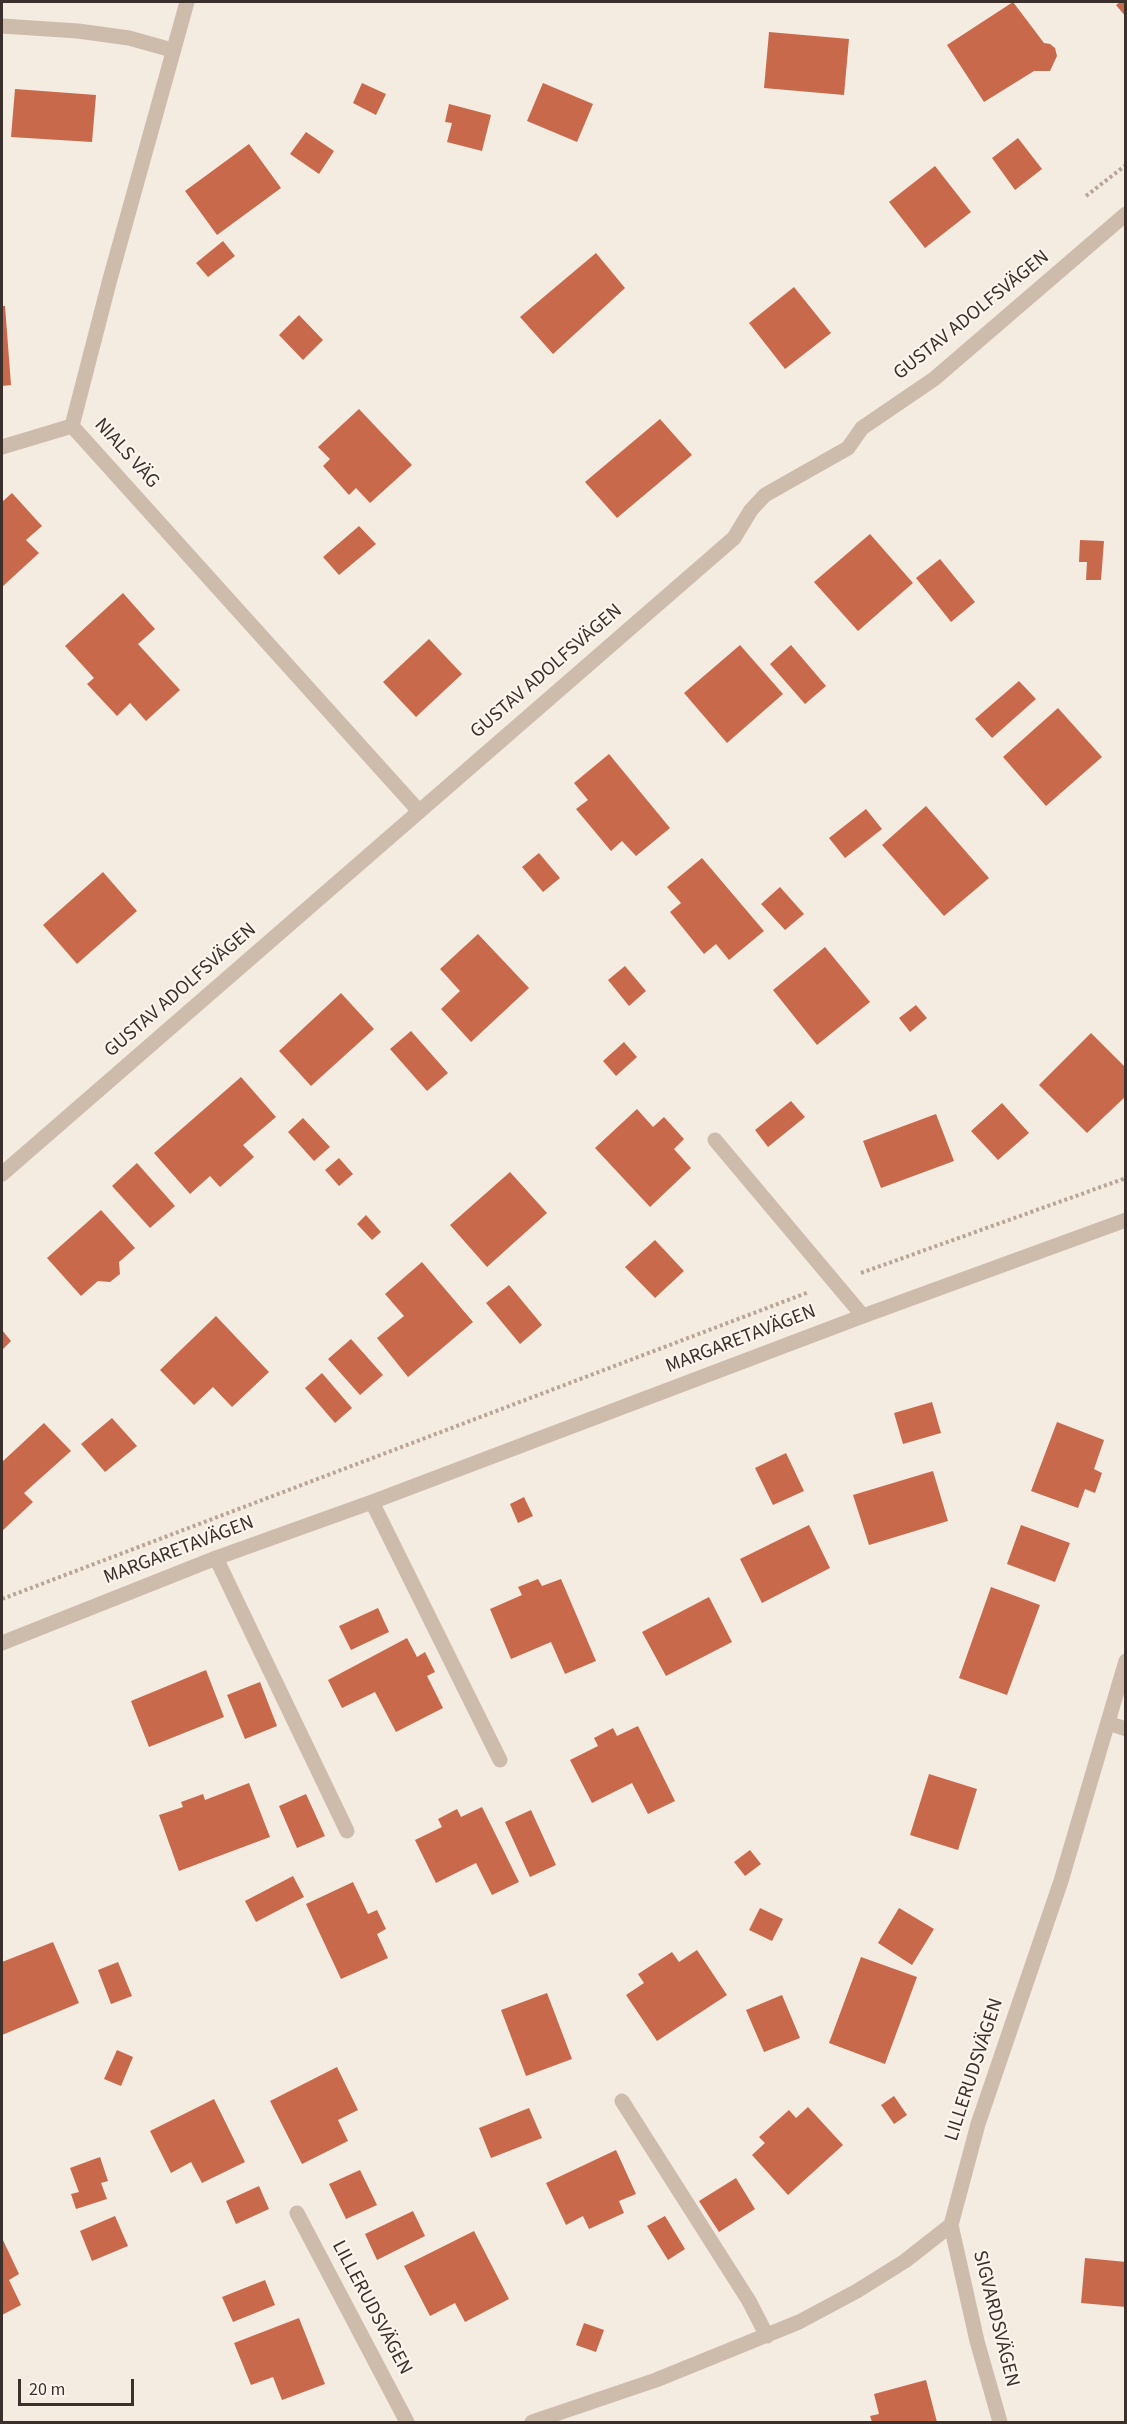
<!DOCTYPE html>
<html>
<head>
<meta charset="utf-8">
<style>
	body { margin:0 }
	#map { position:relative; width:1127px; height:2424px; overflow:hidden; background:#f4ebe1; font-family:"Source Sans 3",sans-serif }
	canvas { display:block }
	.frame { position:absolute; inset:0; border:3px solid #3b302b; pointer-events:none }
	.scale { position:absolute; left:18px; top:2379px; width:116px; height:27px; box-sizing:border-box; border:3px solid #3b302b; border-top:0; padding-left:8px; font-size:18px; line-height:21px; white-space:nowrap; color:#3b302b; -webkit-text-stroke:4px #fbf5ee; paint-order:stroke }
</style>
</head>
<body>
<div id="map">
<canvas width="1127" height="2424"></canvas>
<div class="frame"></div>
<div class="scale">20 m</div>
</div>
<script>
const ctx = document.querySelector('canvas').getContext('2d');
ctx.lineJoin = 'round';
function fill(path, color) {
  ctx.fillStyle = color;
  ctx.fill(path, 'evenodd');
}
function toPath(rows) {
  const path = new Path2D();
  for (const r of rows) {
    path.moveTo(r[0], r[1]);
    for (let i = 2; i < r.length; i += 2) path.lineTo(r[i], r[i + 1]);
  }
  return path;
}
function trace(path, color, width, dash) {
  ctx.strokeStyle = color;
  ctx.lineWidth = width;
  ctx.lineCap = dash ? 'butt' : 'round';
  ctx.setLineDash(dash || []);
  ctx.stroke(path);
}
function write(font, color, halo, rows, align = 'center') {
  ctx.font = font + ' "Source Sans 3",sans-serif';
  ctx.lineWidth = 4.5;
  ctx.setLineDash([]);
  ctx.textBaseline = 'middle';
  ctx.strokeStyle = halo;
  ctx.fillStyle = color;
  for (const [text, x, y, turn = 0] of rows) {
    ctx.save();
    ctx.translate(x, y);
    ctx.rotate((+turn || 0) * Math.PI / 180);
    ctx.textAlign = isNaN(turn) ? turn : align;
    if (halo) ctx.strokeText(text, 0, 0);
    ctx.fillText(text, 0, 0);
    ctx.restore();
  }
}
fill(toPath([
	[1013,2,1044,43,1050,44,1055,48,1057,56,1050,71,1034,71,984,102,947,45],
	[1120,2,1126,2,1126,17,1116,5],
	[769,32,849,39,844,95,764,88],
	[362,83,386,94,376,115,353,103],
	[543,83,593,104,577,142,527,121],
	[15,89,96,95,92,142,11,137],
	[449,104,491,115,482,151,447,142,452,123,445,122],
	[306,132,334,151,319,174,290,154],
	[1018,138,1042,169,1015,190,992,158],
	[249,144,281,188,217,235,185,191],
	[935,166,971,212,925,248,889,202],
	[223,241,235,256,208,277,196,263],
	[596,253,625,288,553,354,520,317],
	[794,287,831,333,785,369,749,323],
	[2,306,5,306,11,385,2,386],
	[299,315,323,340,303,360,279,335],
	[359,409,412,465,370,503,356,488,349,495,323,466,330,459,318,447],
	[660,419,692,455,617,518,585,482],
	[12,493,42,526,26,540,39,553,2,587,2,502],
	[359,526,376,544,339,575,323,557],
	[870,534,913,583,858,631,814,582],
	[1080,540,1104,541,1101,580,1086,580,1087,562,1079,562],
	[940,559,975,602,951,622,916,578],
	[123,593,155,629,138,644,180,690,146,721,130,703,117,716,87,684,94,678,65,646],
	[429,639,462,674,416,717,383,682],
	[740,645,783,694,727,743,684,693],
	[791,645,826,686,805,704,770,664],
	[1019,681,1036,699,992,738,975,719],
	[1058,708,1102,757,1046,806,1003,757],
	[609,754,670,828,636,856,622,841,611,851,576,809,588,800,574,783],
	[926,806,989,878,944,916,882,845],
	[866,809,882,829,845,858,829,838],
	[539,853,560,878,543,892,522,867],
	[702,858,764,931,729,960,716,944,704,954,670,912,681,903,667,887],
	[103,872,137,911,77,964,43,925],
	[780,887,804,914,785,930,761,904],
	[478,934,529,988,471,1042,441,1009,460,991,440,969],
	[825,947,870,1002,817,1045,773,990],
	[625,966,646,991,629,1006,608,980],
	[341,993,374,1029,311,1086,279,1051],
	[916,1005,927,1018,910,1032,899,1018],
	[411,1031,448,1073,427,1091,390,1049],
	[1091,1033,1126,1068,1126,1096,1087,1133,1039,1085],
	[624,1042,637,1057,616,1076,603,1061],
	[241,1077,276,1117,243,1145,254,1157,220,1187,210,1176,190,1194,154,1153],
	[791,1101,805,1117,768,1147,755,1130],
	[1002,1103,1029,1133,998,1160,971,1131],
	[637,1109,653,1127,664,1117,684,1139,674,1149,691,1168,650,1207,595,1148],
	[936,1114,954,1161,881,1188,863,1141],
	[303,1118,330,1147,314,1161,288,1132],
	[339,1158,353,1174,339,1186,325,1170],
	[137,1163,175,1206,150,1228,112,1186],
	[510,1172,547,1213,487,1267,450,1225],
	[101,1210,135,1248,119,1262,120,1274,110,1282,98,1281,81,1296,47,1258],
	[366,1215,381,1232,372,1240,357,1224],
	[655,1240,684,1271,655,1298,625,1267],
	[422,1262,473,1322,408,1377,377,1338,404,1316,385,1294],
	[509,1285,542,1325,520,1344,486,1303],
	[216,1316,269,1372,232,1407,213,1387,194,1405,160,1370],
	[2,1330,11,1341,2,1350],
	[351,1339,383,1375,360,1395,328,1359],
	[322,1373,352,1408,335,1423,305,1388],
	[932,1402,941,1433,903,1444,894,1413],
	[112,1418,137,1446,105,1472,81,1444],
	[1057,1422,1104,1440,1094,1469,1102,1473,1095,1493,1085,1489,1078,1508,1031,1491],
	[44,1423,71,1451,24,1493,33,1502,2,1531,2,1462],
	[786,1453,804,1491,773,1505,755,1468],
	[933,1471,948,1521,869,1545,853,1495],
	[524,1497,533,1516,518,1523,510,1504],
	[809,1525,830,1568,762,1603,740,1559],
	[1021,1525,1070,1543,1055,1582,1007,1564],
	[538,1579,542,1586,561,1579,596,1661,565,1674,551,1642,511,1659,490,1609,522,1595,518,1587],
	[991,1587,1040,1605,1007,1695,959,1678],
	[709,1597,732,1642,666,1676,642,1632],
	[378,1608,389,1632,351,1650,339,1626],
	[407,1638,417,1657,425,1652,435,1672,427,1676,443,1708,396,1732,375,1692,342,1708,328,1680],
	[206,1670,224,1717,149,1747,131,1701],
	[260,1682,277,1726,245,1739,227,1695],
	[638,1726,675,1801,648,1814,632,1783,592,1803,570,1760,598,1746,594,1738,613,1728,617,1736],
	[929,1774,977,1789,958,1850,910,1835],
	[249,1783,270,1837,179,1871,159,1815,183,1807,181,1802,203,1794,205,1800],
	[306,1794,325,1836,297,1848,279,1806],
	[482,1807,519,1882,492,1895,476,1863,436,1883,415,1840,442,1827,438,1819,457,1809,461,1817],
	[531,1810,556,1865,530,1877,505,1822],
	[750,1850,761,1864,745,1876,734,1862],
	[293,1876,304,1897,256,1922,245,1901],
	[353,1882,368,1914,377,1910,386,1929,377,1934,388,1958,341,1979,306,1904],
	[760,1908,783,1919,772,1941,749,1930],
	[899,1908,934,1929,912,1965,878,1943],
	[53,1942,79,2003,2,2035,2,1962],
	[697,1950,727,1995,657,2041,626,1995,644,1983,638,1974,672,1952,679,1962],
	[861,1957,917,1977,885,2064,829,2043],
	[118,1962,132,1996,111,2004,98,1970],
	[547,1993,572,2059,526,2076,501,2010],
	[782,1995,800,2038,764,2052,746,2010],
	[117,2050,133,2057,121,2086,104,2079],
	[337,2067,358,2110,338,2120,348,2141,302,2164,270,2101],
	[894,2096,907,2115,894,2124,881,2105],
	[214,2099,245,2162,202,2183,191,2162,171,2173,150,2131],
	[808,2107,843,2145,788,2195,752,2155,765,2143,759,2137,789,2110,796,2118],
	[529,2108,542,2138,491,2158,479,2128],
	[616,2150,636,2194,619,2201,624,2213,589,2229,583,2216,566,2225,546,2183],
	[100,2157,108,2181,101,2183,107,2199,76,2209,71,2194,79,2192,70,2168],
	[360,2170,377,2205,346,2219,329,2184],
	[736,2178,755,2209,719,2232,699,2201],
	[259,2186,269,2209,236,2224,226,2201],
	[413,2211,425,2236,377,2260,365,2234],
	[115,2216,128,2246,92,2261,80,2231],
	[665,2216,685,2249,668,2260,647,2226],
	[474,2231,509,2299,465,2322,455,2303,430,2316,404,2266],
	[2,2238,19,2274,9,2280,21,2305,2,2315],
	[1085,2258,1126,2262,1126,2307,1081,2303],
	[265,2280,275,2305,233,2322,222,2297],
	[299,2318,325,2384,282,2400,273,2377,251,2385,234,2343],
	[584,2323,604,2330,596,2352,576,2345],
	[926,2380,937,2422,872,2422,870,2416,879,2414,874,2394]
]), '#c8694b');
trace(toPath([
	[1086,196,1126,165],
	[861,1273,1126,1178],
	[2,1599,809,1292]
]), '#b9a596', 4, [3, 3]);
trace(toPath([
	[715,1140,863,1316],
	[216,1558,347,1831]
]), '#cdbbac', 15);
trace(toPath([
	[187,2,110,279,72,426,418,810],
	[2,26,78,31,129,38,172,50],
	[2,447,72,426],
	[372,1502,500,1760],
	[2,1643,216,1558,372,1502,863,1316,1126,1220],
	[1108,1723,1126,1729],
	[622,2101,749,2301,767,2336],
	[297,2213,407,2422],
	[951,2225,977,2341,1000,2422],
	[532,2422,656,2380,799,2322,857,2291,905,2261,951,2225,978,2124,1061,1881,1126,1661]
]), '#cdbbac', 15);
trace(toPath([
	[2,1174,734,538,751,510,765,495,848,448,862,428,934,379,1126,214]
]), '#cdbbac', 15);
write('20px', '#3b302b', '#fbf5ee', [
	["GUSTAV ADOLFSVÄGEN",972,316,-39],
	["NIALS VÄG",126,454,48],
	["GUSTAV ADOLFSVÄGEN",547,672,-41],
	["GUSTAV ADOLFSVÄGEN",181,991,-41],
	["MARGARETAVÄGEN",741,1340,-21],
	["MARGARETAVÄGEN",179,1551,-21],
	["LILLERUDSVÄGEN",975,2070,-72],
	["LILLERUDSVÄGEN",371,2308,62],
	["SIGVARDSVÄGEN",995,2319,76]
]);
</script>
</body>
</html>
